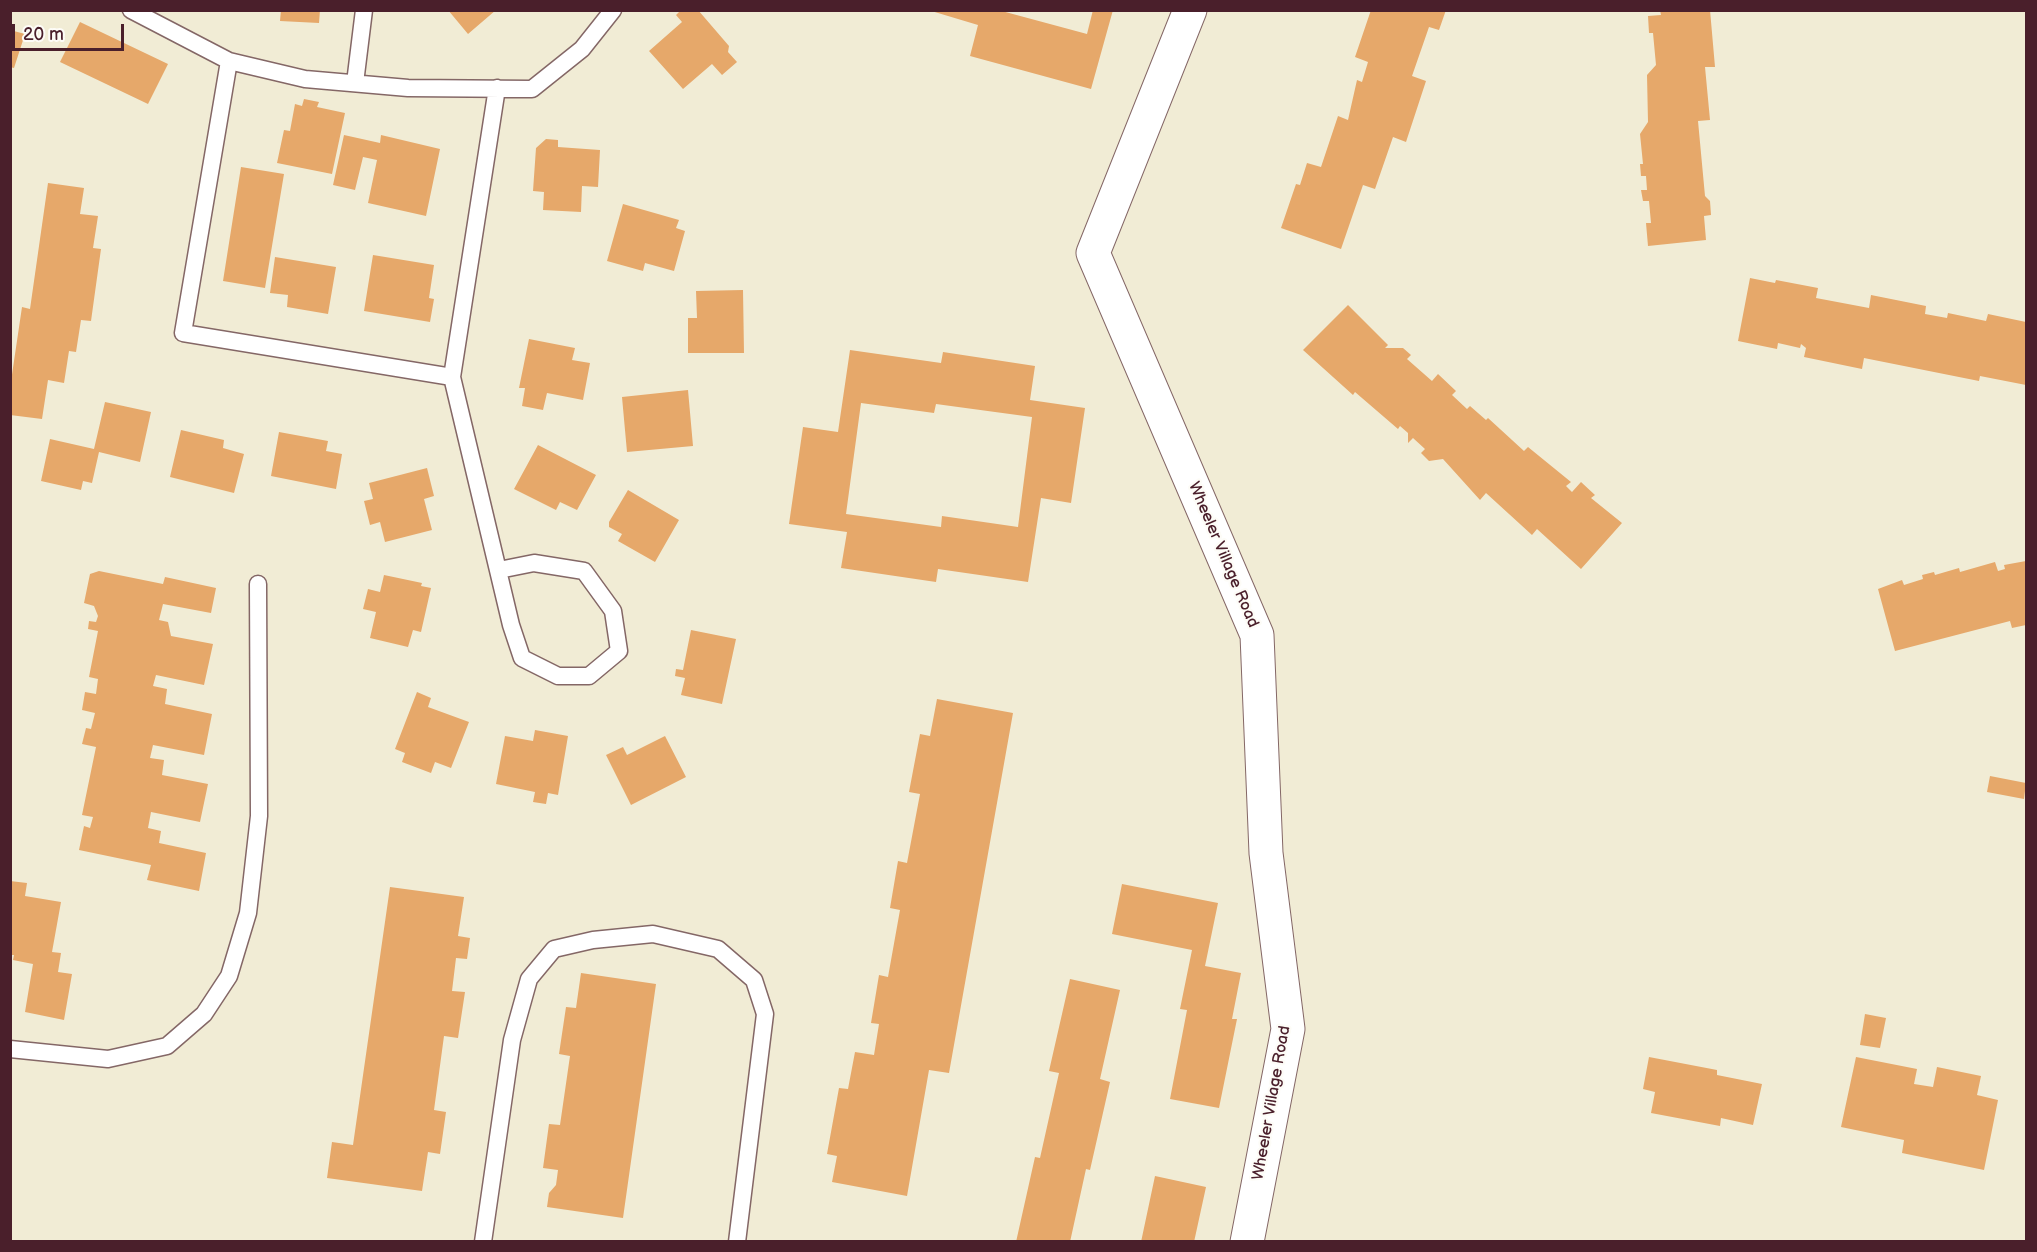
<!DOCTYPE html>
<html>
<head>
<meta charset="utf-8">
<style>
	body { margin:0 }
	#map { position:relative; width:2037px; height:1252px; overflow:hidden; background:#f1ecd5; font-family:"Balsamiq Sans",sans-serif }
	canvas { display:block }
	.frame { position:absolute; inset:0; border:12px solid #4a1f2b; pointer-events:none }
	.scale { position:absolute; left:12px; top:24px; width:112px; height:27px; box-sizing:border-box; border:3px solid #4a1f2b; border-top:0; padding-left:8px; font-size:18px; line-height:21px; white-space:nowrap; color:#4a1f2b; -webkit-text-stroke:4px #fdfcf7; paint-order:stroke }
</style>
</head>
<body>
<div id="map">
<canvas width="2037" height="1252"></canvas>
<div class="frame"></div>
<div class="scale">20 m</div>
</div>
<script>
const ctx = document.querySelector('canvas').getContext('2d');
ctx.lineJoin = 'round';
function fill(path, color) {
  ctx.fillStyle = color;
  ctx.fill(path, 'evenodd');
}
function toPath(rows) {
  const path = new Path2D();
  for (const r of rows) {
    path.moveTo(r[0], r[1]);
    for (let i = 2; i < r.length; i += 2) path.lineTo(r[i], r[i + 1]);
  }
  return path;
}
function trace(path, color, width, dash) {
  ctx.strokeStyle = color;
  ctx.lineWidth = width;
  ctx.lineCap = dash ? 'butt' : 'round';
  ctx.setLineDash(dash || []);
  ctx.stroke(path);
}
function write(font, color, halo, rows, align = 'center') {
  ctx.font = font + ' "Balsamiq Sans",sans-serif';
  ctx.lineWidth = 4.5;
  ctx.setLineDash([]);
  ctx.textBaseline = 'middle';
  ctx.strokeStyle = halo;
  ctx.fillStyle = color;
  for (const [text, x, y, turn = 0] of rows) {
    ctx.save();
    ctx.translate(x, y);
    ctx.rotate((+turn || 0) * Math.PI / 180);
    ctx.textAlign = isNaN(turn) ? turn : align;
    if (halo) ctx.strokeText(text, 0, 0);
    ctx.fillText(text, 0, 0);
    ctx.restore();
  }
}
fill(toPath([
	[281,10,320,10,319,23,280,21],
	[448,10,496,10,468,34],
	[681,10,698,10,729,46,728,52,737,62,722,75,712,64,683,89,649,51,682,22,676,15],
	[928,10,998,10,1087,34,1093,10,1113,10,1091,89,970,56,978,25],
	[1371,10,1446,10,1439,30,1429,27,1412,76,1426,81,1406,142,1393,137,1375,189,1363,185,1341,249,1281,228,1296,184,1300,185,1307,163,1321,167,1338,116,1348,120,1357,80,1362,82,1368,62,1355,57],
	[1660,10,1710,10,1715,67,1705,67,1710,120,1698,121,1705,196,1710,201,1711,215,1704,216,1706,240,1648,246,1646,223,1651,223,1649,201,1643,201,1641,190,1647,190,1646,176,1641,176,1640,164,1643,164,1640,134,1648,122,1647,75,1656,65,1653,33,1649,33,1648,16,1661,15],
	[80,22,168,64,148,104,60,62],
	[10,30,25,34,14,68,10,67],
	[304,99,319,102,317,107,345,113,332,174,277,163,284,130,290,131,295,104,302,106],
	[344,135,380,143,381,135,440,149,426,216,368,203,377,160,363,157,355,190,333,185],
	[546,139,558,140,558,147,600,150,598,187,582,186,581,212,543,210,544,192,533,191,536,148],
	[241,167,284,174,265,288,223,281],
	[48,183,84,188,80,214,98,216,93,248,101,249,91,321,81,320,76,352,69,351,64,383,48,380,42,419,10,415,10,388,22,307,30,309],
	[623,204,679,220,676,228,685,231,674,271,645,263,643,271,607,261],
	[373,255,434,265,429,298,434,299,430,322,364,311],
	[275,257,336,267,328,314,287,307,288,295,270,293],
	[1750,278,1775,283,1776,280,1818,288,1816,298,1869,308,1871,295,1926,306,1925,314,1947,318,1948,313,1986,321,1988,314,2026,322,2026,385,1980,376,1979,381,1864,358,1862,369,1804,357,1806,348,1801,344,1800,348,1778,343,1777,349,1738,341],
	[743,290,744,353,688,353,688,318,697,318,696,291],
	[1348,305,1388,345,1385,348,1403,348,1411,355,1407,359,1432,381,1438,374,1456,391,1452,395,1467,409,1470,406,1486,420,1488,418,1524,451,1528,447,1571,482,1566,486,1572,492,1581,482,1595,495,1591,498,1622,523,1581,569,1537,529,1532,535,1486,493,1480,500,1443,459,1429,461,1421,453,1425,449,1413,438,1408,443,1408,433,1400,426,1398,429,1355,392,1353,395,1303,350],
	[529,339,575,348,572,360,590,363,583,400,547,393,543,410,522,406,525,388,519,388],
	[850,350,941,363,943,352,1035,366,1030,400,1085,408,1071,503,1041,498,1028,582,938,569,936,582,841,568,847,532,789,524,803,427,838,432],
	[861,403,934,413,936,404,1032,417,1018,527,942,516,941,527,846,514],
	[688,390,693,446,627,452,622,397],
	[105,402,151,412,140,462,99,452,92,483,83,481,81,490,41,481,50,439,94,449],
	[181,430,224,440,223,448,244,454,234,493,170,477],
	[279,432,328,441,326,451,342,454,336,489,271,476],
	[538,445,596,475,577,510,560,502,556,510,514,489],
	[427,468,434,496,424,499,432,530,385,542,380,522,370,525,364,501,373,499,369,483],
	[628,490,679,520,655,562,618,541,622,534,609,527,609,522],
	[2026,561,2026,625,2012,628,2010,621,1895,651,1878,589,1902,580,1904,585,1923,579,1922,575,1934,572,1935,575,1959,568,1960,572,1995,562,1998,571,2005,569,2004,565],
	[99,571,163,584,165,577,216,588,211,613,163,604,159,620,168,622,171,636,213,644,204,685,156,675,153,686,167,689,165,704,212,714,204,755,153,745,150,758,164,760,162,775,208,784,200,822,151,812,148,828,161,831,159,843,206,853,199,891,147,880,151,865,79,850,84,826,90,828,93,817,82,815,96,747,82,744,86,728,91,729,95,713,82,710,85,692,96,694,98,679,89,677,98,631,88,629,89,621,96,622,98,616,94,606,84,603,90,574],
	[384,575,422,583,421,586,431,588,421,632,413,630,408,647,370,638,376,612,363,609,368,589,380,592],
	[691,630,736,639,722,704,681,695,685,678,675,676,676,669,683,670],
	[417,692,431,698,428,707,469,722,451,768,435,762,431,773,402,762,405,753,395,749],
	[937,699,1013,713,949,1073,929,1070,907,1196,832,1182,837,1156,827,1154,839,1088,848,1089,855,1052,874,1055,879,1024,871,1023,879,975,888,977,900,910,890,908,898,861,907,863,920,794,909,792,920,734,930,736],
	[535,730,568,736,558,795,548,793,546,804,533,802,535,792,496,784,505,736,533,741],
	[665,736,686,777,631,805,606,755,623,747,627,755],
	[1990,776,2026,783,2024,799,1987,792],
	[10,881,27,883,25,896,61,902,52,952,61,953,58,972,72,974,64,1020,25,1012,33,964,13,960,14,955,10,955],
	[1122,884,1218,903,1205,966,1241,973,1232,1019,1237,1019,1219,1108,1170,1099,1187,1010,1180,1009,1192,950,1112,934],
	[390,887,464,897,458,936,470,938,467,959,456,958,452,991,465,992,458,1038,444,1036,434,1110,446,1112,440,1154,428,1152,422,1191,327,1178,332,1142,353,1145],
	[581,973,656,984,623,1218,547,1207,549,1193,556,1185,558,1170,543,1168,549,1124,560,1125,570,1056,559,1054,566,1007,576,1008],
	[1070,979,1120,990,1100,1079,1110,1082,1090,1170,1086,1169,1070,1242,1016,1242,1035,1157,1040,1158,1059,1073,1049,1071],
	[1865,1014,1886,1018,1880,1048,1860,1045],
	[1649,1057,1717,1070,1717,1075,1762,1084,1753,1125,1721,1118,1720,1126,1651,1113,1655,1092,1643,1089],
	[1856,1057,1917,1069,1914,1084,1933,1087,1937,1067,1981,1076,1977,1095,1998,1100,1984,1170,1902,1153,1904,1140,1841,1127],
	[1155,1176,1206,1187,1194,1242,1141,1242]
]), '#e6a86a');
const lane = toPath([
	[131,10,229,61,305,79,408,88,532,89,582,49,613,10],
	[229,61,183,333,452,377,511,625,522,658,558,676,589,676,619,651,613,611,584,571,534,563,499,570],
	[355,83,364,10],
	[452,377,497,88],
	[10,1049,108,1059,167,1046,204,1014,229,976,248,913,259,816,258,584],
	[483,1242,512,1040,529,979,554,949,593,940,653,934,718,949,754,980,765,1014,737,1242]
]);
const street = toPath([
	[1190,10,1093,253,1257,635,1266,853,1288,1029,1247,1242]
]);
trace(lane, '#846766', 19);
trace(street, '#846766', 35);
trace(lane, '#fff', 16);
trace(street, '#fff', 33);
write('16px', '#4a1f2b', '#fdfcf7', [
	["Wheeler Village Road",1223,555,67],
	["Wheeler Village Road",1272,1103,-80]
]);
</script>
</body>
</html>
